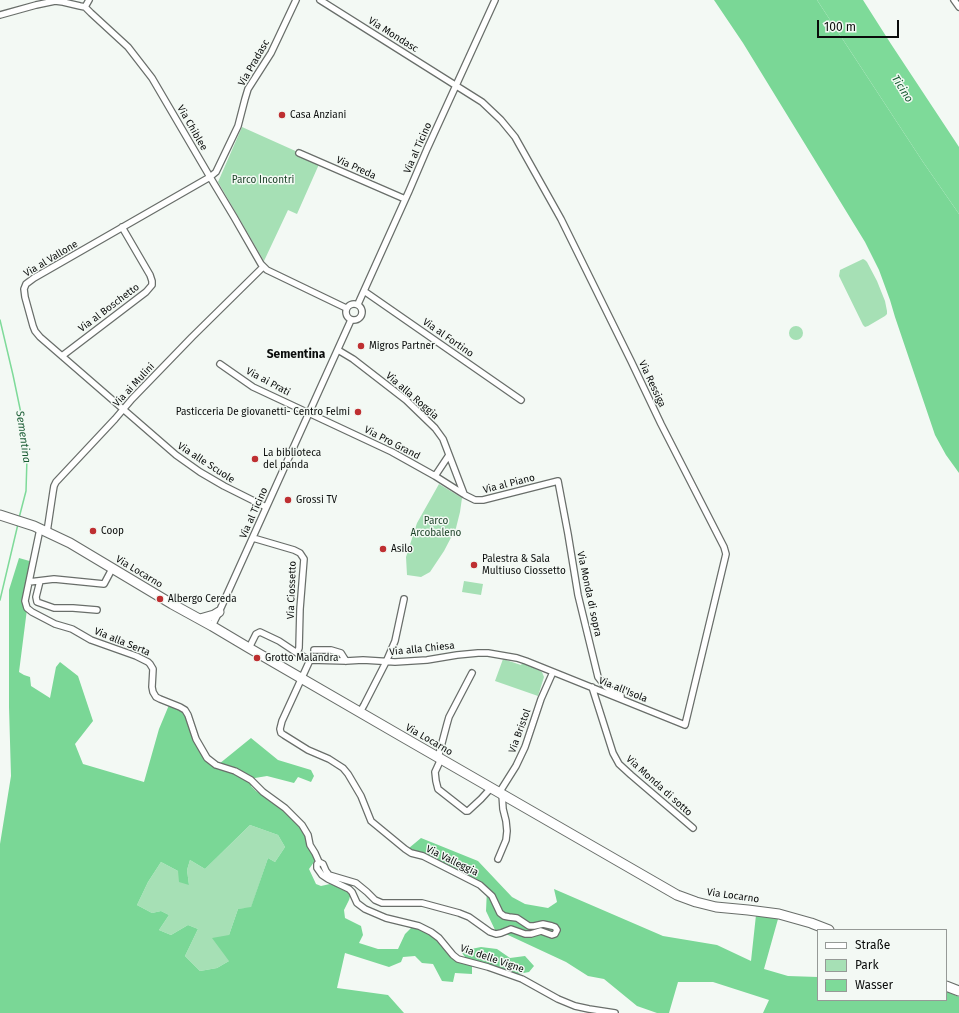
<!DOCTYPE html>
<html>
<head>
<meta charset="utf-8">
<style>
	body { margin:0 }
	#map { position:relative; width:959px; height:1013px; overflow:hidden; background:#f3f9f4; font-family:"Fira Sans",sans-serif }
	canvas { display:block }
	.legend { position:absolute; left:817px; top:929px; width:130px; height:72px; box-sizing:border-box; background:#f3f9f4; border:1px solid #969a97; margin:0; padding:5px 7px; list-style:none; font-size:12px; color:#0a0c0b }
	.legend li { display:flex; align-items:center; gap:8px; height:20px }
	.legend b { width:20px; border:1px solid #969a97 }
	.scale { position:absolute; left:817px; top:20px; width:82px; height:18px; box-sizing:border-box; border:2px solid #0a0c0b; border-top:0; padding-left:5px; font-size:12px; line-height:14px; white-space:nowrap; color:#0a0c0b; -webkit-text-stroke:3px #f3f9f4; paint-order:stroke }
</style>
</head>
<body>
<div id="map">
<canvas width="959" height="1013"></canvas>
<ul class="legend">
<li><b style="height:5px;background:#fff"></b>Straße</li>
<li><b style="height:11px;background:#a6e0b5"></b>Park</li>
<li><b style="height:11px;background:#7eda99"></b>Wasser</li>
</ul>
<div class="scale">100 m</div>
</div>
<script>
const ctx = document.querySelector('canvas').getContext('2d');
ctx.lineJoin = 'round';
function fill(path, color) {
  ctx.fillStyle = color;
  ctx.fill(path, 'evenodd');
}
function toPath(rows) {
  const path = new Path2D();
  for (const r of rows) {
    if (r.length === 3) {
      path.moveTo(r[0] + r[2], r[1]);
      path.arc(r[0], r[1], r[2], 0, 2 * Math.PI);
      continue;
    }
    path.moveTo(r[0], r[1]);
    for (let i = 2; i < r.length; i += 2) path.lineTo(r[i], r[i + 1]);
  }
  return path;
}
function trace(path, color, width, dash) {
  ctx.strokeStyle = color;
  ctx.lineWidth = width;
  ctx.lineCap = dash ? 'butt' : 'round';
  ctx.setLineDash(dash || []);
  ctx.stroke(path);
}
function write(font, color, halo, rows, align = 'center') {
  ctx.font = font + ' "Fira Sans",sans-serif';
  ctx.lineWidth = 3;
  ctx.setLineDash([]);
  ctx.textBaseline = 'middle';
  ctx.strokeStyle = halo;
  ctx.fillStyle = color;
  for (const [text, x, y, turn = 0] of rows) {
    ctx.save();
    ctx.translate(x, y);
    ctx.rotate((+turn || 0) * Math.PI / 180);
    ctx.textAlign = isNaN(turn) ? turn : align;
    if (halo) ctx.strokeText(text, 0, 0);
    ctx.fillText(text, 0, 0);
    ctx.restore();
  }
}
fill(toPath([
	[242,127,320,162,297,214,288,210,264,261,218,182],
	[863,259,865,260,867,262,877,281,885,301,887,311,887,314,885,316,868,326,865,327,863,325,839,276,840,270],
	[796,333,7],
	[439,484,462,498,460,512,456,528,444,551,430,572,421,577,407,575,406,557,417,523],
	[464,581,483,584,481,595,462,592],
	[503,659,521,665,523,662,542,672,544,677,538,696,495,681],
	[250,825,278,835,285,847,275,862,268,858,251,908,238,909,229,935,229,961,217,968,200,971,185,956,198,929,188,925,171,935,159,930,169,915,161,911,152,913,137,905,148,882,161,862,178,871,189,885,187,870,190,860,205,869]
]), '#a6e0b5');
fill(toPath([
	[714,0,817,0,923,162,959,214,959,473,946,455,935,435,895,317,890,300,879,270,865,242,743,43],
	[19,558,33,562,19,672,24,675,30,677,31,686,50,698,56,667,60,662,78,676,93,721,75,744,83,764,144,782,159,729,169,705,185,713,199,749,219,764,251,738,278,760,311,770,314,776,311,782,298,777,294,783,267,776,255,778,251,786,256,791,284,809,303,829,314,857,314,862,309,869,316,884,321,886,330,884,347,890,351,893,349,900,344,910,345,918,361,926,363,935,359,943,378,949,398,949,405,934,412,927,426,931,438,942,452,958,472,966,472,974,455,973,453,982,442,981,433,964,422,963,415,956,403,957,401,962,389,967,345,953,337,988,388,995,404,1013,0,1013,0,844,11,776,9,707,9,590],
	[250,825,278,835,285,847,275,862,268,858,251,907,238,909,229,935,212,938,229,961,217,968,200,971,185,956,198,929,188,925,171,935,159,930,169,915,161,911,152,913,137,905,148,882,161,862,178,871,179,882,189,885,187,870,190,860,205,869],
	[421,838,478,861,512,897,525,904,548,908,557,902,554,889,663,936,717,945,751,961,756,915,778,919,764,969,788,976,818,977,818,1000,946,1000,946,991,959,997,959,1013,763,1013,769,1000,713,982,678,982,669,1013,657,1013,637,1006,604,979,588,976,566,962,508,935,500,935,496,932,486,911,487,889,409,848],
	[481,947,497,949,510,958,525,956,534,966,529,972,518,974,493,966,468,959,465,957,462,953,466,950]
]), '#7ad796');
fill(toPath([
	[817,0,863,0,891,44,959,147,959,214,923,162]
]), '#7eda99');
trace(toPath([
	[0,320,13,375,23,423,27,458,26,491,19,518],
	[0,600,18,524]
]), '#7eda99', 1.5);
const street = toPath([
	[954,0,959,7],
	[85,7,89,0],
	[0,15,36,5,55,1,63,2,80,6,85,7,91,13,128,47,152,78,210,177,234,217,261,264,267,270,346,308],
	[299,153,405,199],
	[364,291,521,400],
	[354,312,8],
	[358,304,409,191,427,149,495,0],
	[338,350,353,359,406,400,435,428,443,439,464,494],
	[62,356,146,292,152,285,152,281,150,275,122,227],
	[220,364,253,387,392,452,435,476,465,495,475,500,483,500,558,481,568,534,578,595,598,677,606,687,621,696,621,699],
	[435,476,449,455],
	[266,507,224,486,200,472,176,455,40,337,35,331,33,326,25,297,24,289,26,284,34,278,210,177,216,172,238,126,245,99,248,89,271,53,280,34,296,0],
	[40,529,25,601,27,608,32,612,55,624,72,629,91,640,136,656,148,662,150,664,153,669,152,687,153,692,156,697,160,699,180,707,185,710,188,715,196,739,207,758,216,765,235,771,251,780,263,792,285,808,302,825,308,835,310,845,315,853,319,862,317,864,317,868,322,875,328,879,349,889,352,892,357,903,365,909,386,918,419,926,431,932,439,938,453,955,458,959,488,967,522,979,558,999,575,1006,589,1009,615,1013],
	[47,532,53,492,54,486,56,482,115,419,132,399,192,337,263,267],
	[253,538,294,550,300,553,304,559,300,609,299,648,297,653],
	[40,581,36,597,37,602,54,608,73,608,97,610],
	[29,582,54,579,104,584,112,569],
	[212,626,219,612,351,320],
	[249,648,256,634,260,632,279,641,297,653,310,660],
	[314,650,331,650,341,653,346,661],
	[592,687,613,753,619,764,631,775,693,828],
	[360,712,364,705,386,662,395,641,404,599],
	[438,758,447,724,449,717,472,673],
	[441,759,435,772,436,781,438,789,466,811,468,811,481,799,491,788],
	[499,793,516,766,525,747,541,699,553,672],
	[498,859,506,840,507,831,506,821,503,809,502,794],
	[319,862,323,864,326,871,329,875,356,883,367,892,375,900,382,903,422,903,459,913,469,917,490,932,496,934,501,933,511,929,525,934,531,934,541,931,552,935,555,934,557,930,555,927,552,926,543,924,534,926,529,926,517,918,509,917,504,916,500,913,492,896,480,885,423,856,411,853,405,849,371,821,361,796,348,774,343,768,329,759,308,750,284,735,281,733,280,729,282,721,310,660,346,661,363,660,395,662,427,660,457,655,478,653,488,653,517,658,526,661,685,725,726,554,724,547,661,424,631,361,561,219,515,137,501,120,482,102,320,0]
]);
const primary = toPath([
	[0,515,34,526,70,543,172,604,212,626,249,648,401,736,677,895,696,902,716,907,748,910,779,914,811,923,829,930],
	[200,619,214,615,219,612],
	[946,986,959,991]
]);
trace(street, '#696e6a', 8);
trace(primary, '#696e6a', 11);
trace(street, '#fff', 5.5);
trace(primary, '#fff', 9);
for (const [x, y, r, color] of [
	[282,115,4,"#be2f31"],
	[361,346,4,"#be2f31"],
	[358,412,4,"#be2f31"],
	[255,459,4,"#be2f31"],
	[288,500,4,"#be2f31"],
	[93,531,4,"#be2f31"],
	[383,549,4,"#be2f31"],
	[474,565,4,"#be2f31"],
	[160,599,4,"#be2f31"],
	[257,658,4,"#be2f31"]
]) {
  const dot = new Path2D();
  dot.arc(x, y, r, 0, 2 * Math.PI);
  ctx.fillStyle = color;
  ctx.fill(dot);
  trace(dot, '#f3f9f4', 1.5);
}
write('10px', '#0a0c0b', '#f3f9f4', [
	["Via Mondasc",393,35,32],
	["Via Pradasc",254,63,-60],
	["Via Chiblee",192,128,60],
	["Via al Ticino",418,148,-66],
	["Via Preda",356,168,24],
	["Via al Vallone",51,259,-31],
	["Via al Boschetto",109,308,-37],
	["Via al Fortino",448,338,35],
	["Via ai Prati",268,382,28],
	["Via Ressiga",652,384,65],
	["Via ai Mulini",134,385,-47],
	["Via alla Roggia",412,396,41],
	["Via Pro Grand",392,443,27],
	["Via alle Scuole",206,463,33],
	["Via al Piano",509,484,-14],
	["Via al Ticino",254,513,-66],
	["Via Locarno",139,572,31],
	["Via Ciossetto",292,590,-88],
	["Via Monda di sopra",589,594,78],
	["Via alla Serta",122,642,22],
	["Via alla Chiesa",422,649,-6],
	["Via all'Isola",623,690,22],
	["Via Bristol",520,731,-70],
	["Via Locarno",429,740,30],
	["Via Monda di sotto",659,786,42],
	["Via Valleggia",452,861,26],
	["Via Locarno",733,896,8],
	["Via delle Vigne",492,959,19]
]);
write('10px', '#0a0c0b', '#f3f9f4', [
	["Casa Anziani",290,115],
	["Migros Partner",369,346],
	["Pasticceria De giovanetti- Centro Felmi",350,412,"right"],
	["La biblioteca",263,453],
	["del panda",263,465],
	["Grossi TV",296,500],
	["Coop",101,531],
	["Asilo",391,549],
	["Palestra & Sala",482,559],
	["Multiuso Ciossetto",482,571],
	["Albergo Cereda",168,599],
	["Grotto Malandra",265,658]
], 'left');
write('10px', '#183e24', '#f3f9f4', [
	["Parco Incontri",263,180],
	["Parco",436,521],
	["Arcobaleno",436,533]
]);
write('italic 11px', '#185b32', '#f3f9f4', [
	["Ticino",902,89,58],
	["Sementina",23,437,82]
]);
write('bold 12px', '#0a0c0b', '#f3f9f4', [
	["Sementina",296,355]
]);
</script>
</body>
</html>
